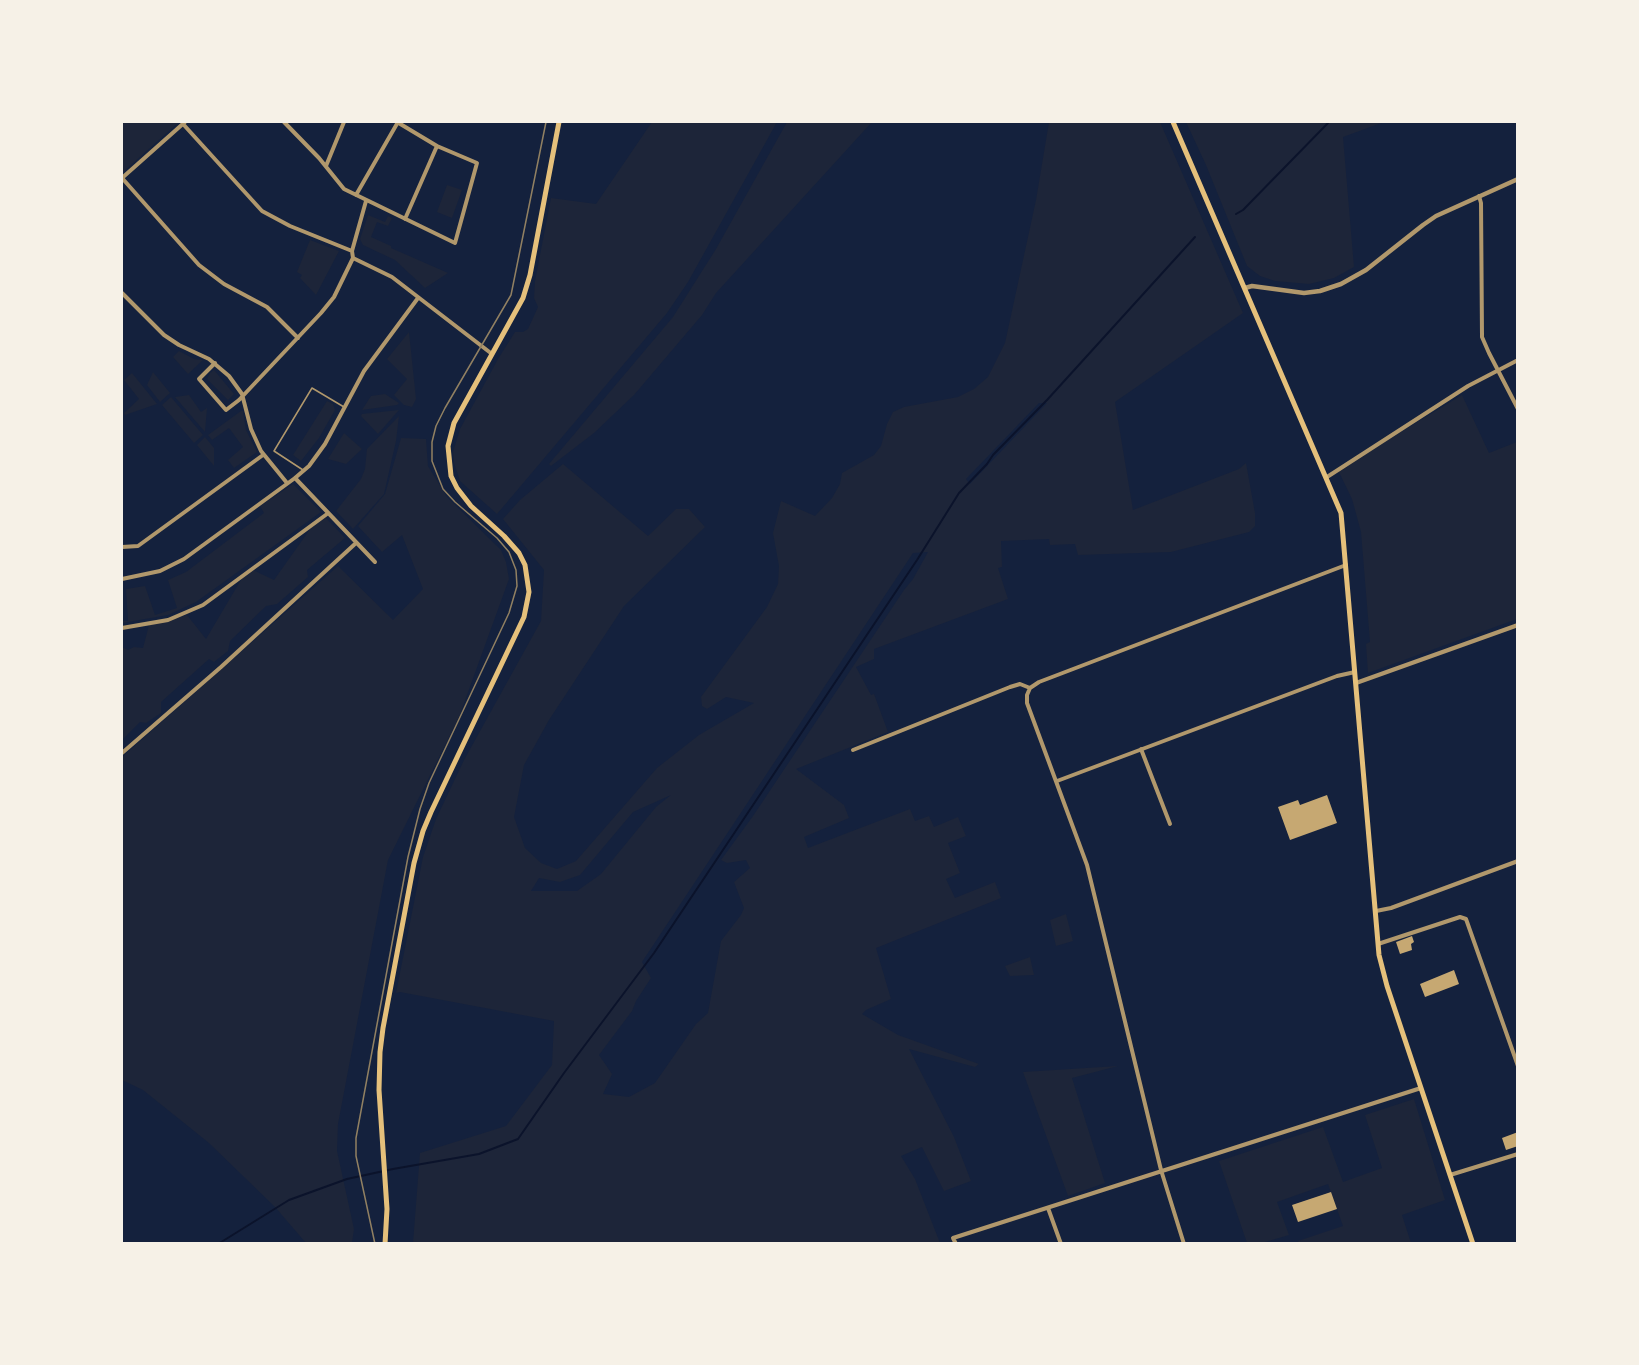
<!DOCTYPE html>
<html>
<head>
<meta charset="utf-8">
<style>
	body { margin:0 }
	#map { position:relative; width:1639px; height:1365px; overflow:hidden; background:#14213d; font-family:"Varela Round",sans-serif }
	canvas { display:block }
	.frame { position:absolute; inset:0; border:123px solid #f6f1e7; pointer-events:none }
</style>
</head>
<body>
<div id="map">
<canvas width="1639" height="1365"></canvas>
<div class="frame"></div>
</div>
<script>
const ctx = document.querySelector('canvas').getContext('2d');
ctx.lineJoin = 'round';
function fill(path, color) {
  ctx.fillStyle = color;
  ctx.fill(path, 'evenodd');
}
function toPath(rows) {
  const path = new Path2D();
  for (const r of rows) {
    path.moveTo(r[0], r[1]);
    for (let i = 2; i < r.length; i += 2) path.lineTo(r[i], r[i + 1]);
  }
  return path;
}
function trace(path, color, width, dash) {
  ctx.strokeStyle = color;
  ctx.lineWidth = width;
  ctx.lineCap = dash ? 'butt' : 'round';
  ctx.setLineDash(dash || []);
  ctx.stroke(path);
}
fill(toPath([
	[122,122,179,122,122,173],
	[652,122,777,122,688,282,667,313,497,514,460,481,454,463,453,452,460,429,498,359,515,332,523,332,528,329,538,307,534,298,535,281,551,198,596,204],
	[787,122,872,122,716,293,702,315,634,395,594,433,551,466,549,464,673,317,716,249],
	[1049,122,1160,122,1243,313,1115,402,1133,510,1239,469,1246,463,1255,513,1255,526,1249,532,1171,552,1078,555,1075,544,1050,545,1049,539,1001,541,1002,567,998,568,1008,599,874,649,874,659,856,667,871,695,874,694,888,732,796,769,844,805,849,818,804,837,808,848,910,809,915,821,929,816,934,827,958,817,966,836,948,843,960,873,946,879,955,898,995,882,1001,898,876,948,891,999,866,1010,862,1014,898,1035,979,1064,975,1067,909,1049,954,1137,971,1181,944,1191,922,1147,901,1156,915,1179,940,1243,413,1243,420,1153,506,1126,552,1065,554,1021,400,992,396,993,423,857,436,819,464,760,541,621,544,570,503,519,520,500,563,464,648,536,676,509,689,509,705,527,624,606,549,720,524,765,514,817,525,848,541,863,557,869,576,861,657,768,699,735,754,703,726,697,707,709,702,706,701,697,767,607,778,584,779,566,773,533,781,501,815,516,832,498,840,484,842,473,874,455,881,446,887,424,893,412,904,407,958,397,974,389,988,377,1005,343,1036,200],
	[1039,403,1047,403,970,484,966,479],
	[928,552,913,579,904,590,753,816,721,860,727,863,746,860,750,868,734,882,744,908,741,915,721,941,708,1013,696,1024,655,1083,629,1097,603,1094,612,1074,599,1055,632,1011,636,1001,651,978,642,962,913,553],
	[671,795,656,807,601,874,577,891,531,891,539,878,560,882,580,875,633,812],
	[1186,122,1384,122,1343,137,1354,267,1334,278,1309,284,1275,281,1260,276,1247,266,1206,165],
	[447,185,462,190,452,218,437,212],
	[368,215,385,222,388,216,392,218,388,226,377,222,371,237,391,246,391,248,448,273,425,288,395,260,363,245,360,239],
	[310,240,339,251,316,295,300,278,302,275,297,272],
	[409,332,416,399,412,407,404,405,394,395,407,379,387,359],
	[179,351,194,359,203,360,188,374,173,357],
	[214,370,234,394,228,400,207,379,210,373],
	[153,372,170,393,160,402,147,385],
	[132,373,157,404,125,415,124,413,139,399,124,380],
	[385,394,399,403,397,405,362,410,371,396],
	[189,395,201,412,207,408,205,432,175,397],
	[1462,395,1489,453,1517,442,1517,619,1368,673,1366,644,1370,642,1361,532,1352,499,1338,470],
	[171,397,203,435,194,443,162,405],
	[327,401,333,404,335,410,319,438,301,461,293,455],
	[399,410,378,434,361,416,362,414],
	[241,411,243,411,246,430,257,452,234,468,228,460,243,447,229,428,212,440,208,435],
	[399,416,396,441,384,494,353,529,336,511,361,479,365,469,367,449],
	[344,433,362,449,346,464,328,459],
	[205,437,214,448,214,466,197,445],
	[401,438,426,439,428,466,447,497,501,550,506,562,509,579,459,717,388,860,338,1124,337,1151,354,1229,352,1243,306,1243,275,1207,209,1143,143,1090,122,1080,122,757,338,566,393,620,423,589,402,535,382,552,358,526,385,494],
	[293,484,321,512,196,602,168,615,122,623,122,621,128,621,126,589,145,586,155,615,177,608,168,580,186,572,264,513,260,506],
	[326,518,345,538,307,570,308,577,277,604,266,606,230,641,228,651,214,662,209,659,161,702,161,713,146,723,140,722,122,740,122,647,128,650,134,647,143,648,149,625,187,615,206,639,242,578,253,570,274,580,313,525],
	[1066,914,1073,941,1056,946,1050,920],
	[1030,957,1034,975,1010,976,1005,966],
	[1118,1066,1072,1078,1105,1183,1068,1196,1023,1072],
	[1414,1099,1445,1200,1402,1215,1411,1243,1299,1243,1298,1241,1343,1226,1328,1184,1277,1202,1289,1235,1262,1243,1247,1243,1219,1161,1323,1127,1343,1182,1382,1168,1365,1115]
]), '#1d2539');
trace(toPath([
	[1236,214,1243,210,1329,122],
	[218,1244,289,1200,347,1179,393,1169,479,1154,518,1139,564,1073,654,953,917,560,959,493,987,464,993,455,1047,400,1195,237]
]), '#0b132b', 2);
fill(toPath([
	[1327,795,1337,823,1290,840,1278,807,1298,800,1300,805],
	[1412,936,1414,942,1411,944,1412,950,1400,954,1396,942],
	[1454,970,1459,984,1425,997,1420,984],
	[1518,1132,1518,1146,1506,1150,1502,1138],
	[1331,1192,1337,1209,1298,1222,1292,1205]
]), '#c6a872');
trace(toPath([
	[303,470,274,451,312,388,344,407]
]), '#b1986c', 1.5);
trace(toPath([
	[284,122,319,158,344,189,455,243,477,163,437,146,397,122],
	[183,124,262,211,290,226,352,251],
	[326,166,344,122],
	[122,178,199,265,224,284,267,307,298,338],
	[122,178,185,122],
	[356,195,398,122],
	[1479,196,1481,203,1482,337,1489,353,1518,409],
	[405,219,437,146],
	[353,258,392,277,492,354],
	[122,293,164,335,179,345,209,359,229,376,242,394,251,429,261,451,287,483],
	[215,363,199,379,226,410,239,400,321,313,334,297,353,258,352,251,366,201],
	[1327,477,1468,386,1518,360],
	[295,478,375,562],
	[122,547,138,546,263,455],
	[122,579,160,571,184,559,295,478,309,466,325,444,364,371,418,298],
	[122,628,168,620,203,605,327,514],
	[1030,688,1027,695,1027,703,1087,865,1161,1170,1184,1244],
	[1141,749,1170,824],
	[853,750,1010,687,1020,684,1030,688,1039,682,1346,565],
	[122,753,221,667,356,543],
	[1057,781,1337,676,1355,672],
	[1376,911,1391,908,1518,861],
	[1378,944,1460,917,1466,919,1518,1066],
	[1450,1175,1518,1154],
	[1048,1208,1061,1244],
	[956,1244,953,1238,1421,1088]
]), '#b1986c', 4);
trace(toPath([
	[1245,288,1252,286,1304,293,1320,291,1341,284,1366,270,1423,225,1436,216,1518,179],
	[1356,683,1518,625]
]), '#b1986c', 4.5);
trace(toPath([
	[1173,122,1341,513,1379,955,1387,986,1473,1244],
	[385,1244,387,1209,379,1090,380,1052,383,1028,414,863,423,831,431,812,524,617,529,592,525,565,519,553,504,536,471,506,457,488,451,476,448,446,454,423,523,298,530,275,559,122]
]), '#e5c07b', 5);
trace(toPath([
	[375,1244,356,1156,356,1138,408,857,420,809,429,783,509,613,517,586,516,570,509,552,497,538,455,502,443,489,432,461,432,442,436,426,445,408,511,295,546,122]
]), '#918062', 1.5);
</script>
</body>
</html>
